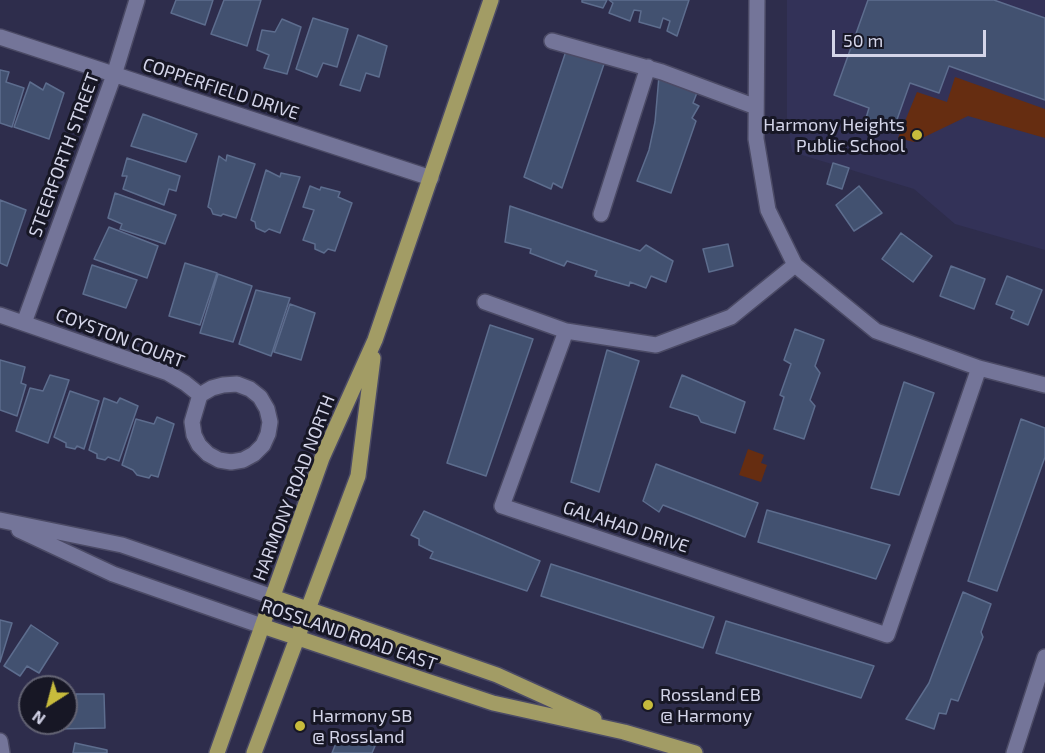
<!DOCTYPE html>
<html>
<head>
<meta charset="utf-8">
<style>
	body { margin:0 }
	#map { position:relative; width:1045px; height:753px; overflow:hidden; background:#2e2d4c; font-family:"Exo 2",sans-serif }
	canvas { display:block }
	.north { position:absolute; left:18px; top:675px; width:60px; height:60px; box-sizing:border-box; background:#171725; border:2px solid #636373; border-radius:50%; rotate:216deg; font-size:16px; font-weight:700; line-height:24px; text-align:center; color:#d4d5e9 }
	.north::after { content:''; display:block; margin:auto; width:21px; height:27px; background:#c7bb3c; clip-path:polygon(50% 0,100% 100%,50% 72%,0 100%) }
	.scale { position:absolute; left:832px; top:30px; width:154px; height:27px; box-sizing:border-box; border:3px solid #d4d5e9; border-top:0; padding-left:8px; font-size:18px; line-height:21px; white-space:nowrap; color:#d4d5e9; -webkit-text-stroke:4px #171725; paint-order:stroke }
</style>
</head>
<body>
<div id="map">
<canvas width="1045" height="753"></canvas>
<div class="north">N</div>
<div class="scale">50 m</div>
</div>
<script>
const ctx = document.querySelector('canvas').getContext('2d');
ctx.lineJoin = 'round';
function fill(path, color) {
  ctx.fillStyle = color;
  ctx.fill(path, 'evenodd');
}
function toPath(rows) {
  const path = new Path2D();
  for (const r of rows) {
    path.moveTo(r[0], r[1]);
    for (let i = 2; i < r.length; i += 2) path.lineTo(r[i], r[i + 1]);
  }
  return path;
}
function trace(path, color, width, dash) {
  ctx.strokeStyle = color;
  ctx.lineWidth = width;
  ctx.lineCap = dash ? 'butt' : 'round';
  ctx.setLineDash(dash || []);
  ctx.stroke(path);
}
function write(font, color, halo, rows, align = 'center') {
  ctx.font = font + ' "Exo 2",sans-serif';
  ctx.lineWidth = 6;
  ctx.setLineDash([]);
  ctx.textBaseline = 'middle';
  ctx.strokeStyle = halo;
  ctx.fillStyle = color;
  for (const [text, x, y, turn = 0] of rows) {
    ctx.save();
    ctx.translate(x, y);
    ctx.rotate((+turn || 0) * Math.PI / 180);
    ctx.textAlign = isNaN(turn) ? turn : align;
    if (halo) ctx.strokeText(text, 0, 0);
    ctx.fillText(text, 0, 0);
    ctx.restore();
  }
}
fill(toPath([
	[787,0,1045,0,1045,250,955,224,914,189,792,152,787,118]
]), '#333258');
fill(toPath([
	[955,77,1045,109,1045,138,968,116,914,142,898,138,917,92,947,102],
	[748,449,764,455,761,463,767,465,761,482,739,475]
]), '#662d11');
const building = toPath([
	[176,0,213,0,205,25,171,13,176,0],
	[224,0,261,0,247,46,211,34,224,0],
	[582,0,607,0,603,8,582,2,582,0],
	[609,0,689,0,677,36,667,31,670,21,663,18,660,28,639,22,641,11,634,10,630,21,609,13,613,3,609,0],
	[868,0,994,0,1045,18,1045,100,949,66,939,93,910,83,894,128,866,118,869,108,834,95,868,0],
	[313,18,348,29,337,67,323,63,317,77,296,69,313,18],
	[282,19,301,27,287,74,264,68,269,55,257,50,262,30,275,32,282,19],
	[358,35,387,46,379,77,366,73,360,91,340,85,358,35],
	[567,48,605,61,562,188,553,183,551,189,524,177,567,48],
	[0,70,9,72,6,82,24,88,12,127,0,123,0,70],
	[659,76,698,90,693,103,699,106,692,118,696,121,671,193,637,181,649,150,655,122,659,76],
	[30,82,43,90,46,83,64,93,49,139,14,127,30,82],
	[143,114,197,134,186,162,131,146,143,114],
	[227,155,255,164,236,218,223,214,221,216,213,214,211,209,208,207,219,156,226,161,227,155],
	[127,158,180,176,176,191,169,189,164,205,123,189,127,176,122,176,127,158],
	[833,163,849,168,842,189,827,184,833,163],
	[266,170,280,177,281,173,300,177,280,233,269,229,265,232,256,228,255,222,251,220,266,170],
	[310,186,320,190,321,187,340,192,338,197,352,203,335,251,328,249,324,253,315,249,315,244,303,240,314,210,303,207,310,186],
	[859,186,882,213,854,231,836,205,859,186],
	[115,193,176,215,165,244,120,229,122,224,108,218,115,193],
	[0,200,26,210,7,266,0,263,0,200],
	[510,206,640,251,646,245,673,261,666,282,651,276,646,288,630,282,629,286,595,276,597,271,567,261,564,266,530,253,531,249,505,242,510,206],
	[109,227,158,246,147,278,94,259,109,227],
	[901,233,932,256,913,282,882,259,901,233],
	[728,244,733,266,709,272,703,249,728,244],
	[185,263,217,273,200,325,169,316,185,263],
	[92,265,137,280,126,308,83,294,92,265],
	[951,266,985,279,974,309,940,296,951,266],
	[218,274,252,286,233,342,200,333,218,274],
	[1007,276,1042,290,1028,325,1011,318,1014,311,996,304,1007,276],
	[256,290,290,298,271,356,239,344,256,290],
	[290,304,315,313,301,360,274,352,290,304],
	[490,325,533,339,486,476,447,463,490,325],
	[795,329,824,340,815,366,820,373,810,400,815,406,804,439,774,429,784,397,780,395,791,364,784,360,795,329],
	[607,350,639,361,599,492,571,482,607,350],
	[0,360,25,367,21,383,26,385,17,416,0,410,0,360],
	[50,375,69,380,48,443,16,431,30,388,43,391,50,375],
	[682,375,745,402,735,433,701,422,698,416,670,407,682,375],
	[904,382,934,393,899,495,871,488,904,382],
	[70,391,99,401,84,449,77,446,75,449,66,447,66,443,54,437,70,391],
	[104,398,117,403,120,398,138,406,119,461,108,457,105,460,97,458,97,454,89,450,104,398],
	[157,417,174,424,158,477,151,475,149,478,137,475,133,470,122,465,136,419,154,424,157,417],
	[1021,419,1045,428,1045,457,997,591,968,581,1021,419],
	[656,464,758,503,745,537,663,505,659,512,643,501,656,464],
	[767,510,890,545,876,579,758,542,767,510],
	[424,511,540,561,527,591,430,558,433,552,419,545,419,539,411,535,424,511],
	[551,564,714,617,703,648,541,596,551,564],
	[963,592,991,604,981,632,983,637,958,701,951,699,946,714,939,713,934,729,906,719,929,683,963,592],
	[0,620,12,623,0,662,0,620],
	[726,621,874,666,861,698,716,653,726,621],
	[31,625,58,643,39,673,27,666,20,676,4,666,31,625],
	[76,694,104,694,105,728,56,729,56,723,66,723,66,712,76,712,76,694],
	[340,733,375,746,372,753,332,753,340,733],
	[75,743,107,750,107,753,73,753,75,743]
]);
fill(building, '#425170');
trace(building, '#5d6d8e', 1.5);
const minor = toPath([
	[757,0,756,139,768,210,795,265,876,331,979,368,1045,385],
	[0,37,431,178],
	[552,41,662,72,756,107],
	[601,214,648,67],
	[795,265,731,317,656,345,566,331,502,506,887,635,979,368],
	[485,302,566,331],
	[0,315,168,373,185,383,200,395,192,422,194,435,199,445,208,454,219,460,231,462,243,460,254,454,263,445,268,434,270,422,267,409,260,397,250,389,237,384,223,385,212,388,200,395],
	[24,323,114,75,137,0],
	[0,520,122,545,273,597],
	[19,530,113,574,262,626],
	[0,741,2,753],
	[1014,753,1045,657]
]);
const major = toPath([
	[273,597,497,675,594,719],
	[262,626,493,703,624,732,695,753],
	[217,753,322,458,375,340,491,0],
	[254,753,358,476,373,358]
]);
trace(minor, '#4b4a65', 18);
trace(major, '#4b4a65', 18);
trace(minor, '#747599', 15);
trace(major, '#a29c65', 15);
for (const [x, y, r, color] of [
	[917,135,6,"#c7bb3c"],
	[648,705,6,"#c7bb3c"],
	[300,726,6,"#c7bb3c"]
]) {
  const dot = new Path2D();
  dot.arc(x, y, r, 0, 2 * Math.PI);
  ctx.fillStyle = color;
  ctx.fill(dot);
  trace(dot, '#171725', 2);
}
write('18px', '#d4d5e9', '#171725', [
	["COPPERFIELD DRIVE",221,89,18],
	["STEERFORTH STREET",64,155,-70],
	["COYSTON COURT",120,338,21],
	["HARMONY ROAD NORTH",294,488,-69],
	["GALAHAD DRIVE",626,527,18],
	["ROSSLAND ROAD EAST",349,635,19]
]);
write('18px', '#d4d5e9', '#171725', [
	["Harmony Heights",905,125,"right"],
	["Public School",905,146,"right"],
	["Rossland EB",660,695],
	["@ Harmony",660,716],
	["Harmony SB",312,716],
	["@ Rossland",312,737]
], 'left');
</script>
</body>
</html>
